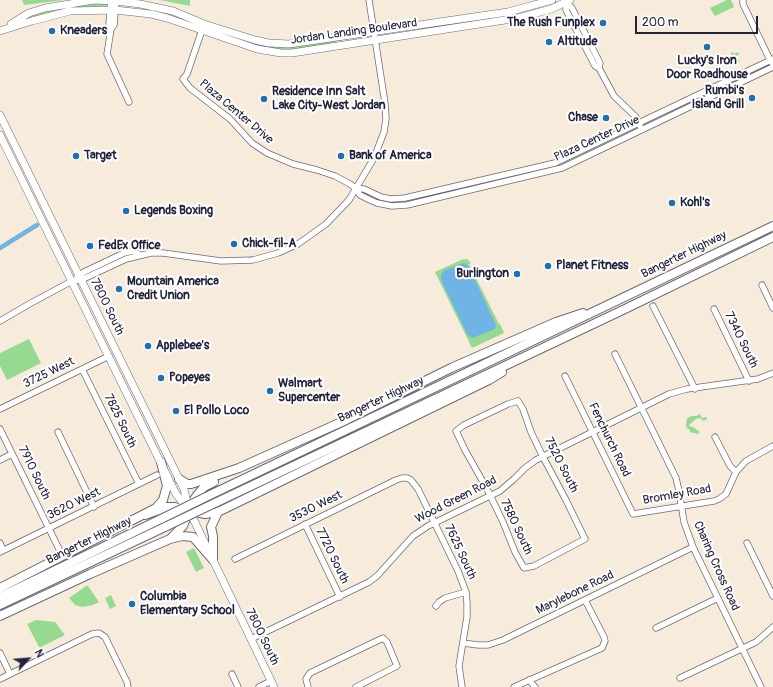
<!DOCTYPE html>
<html>
<head>
<meta charset="utf-8">
<style>
	body { margin:0 }
	#map { position:relative; width:773px; height:687px; overflow:hidden; background:#f7ecdb; font-family:Pangolin,sans-serif }
	canvas { display:block }
	.north { position:absolute; left:8px; top:639px; width:40px; height:40px; -webkit-text-stroke:3px #fff; paint-order:stroke; rotate:64deg; font-size:11px; font-weight:700; line-height:16px; text-align:center; color:#22223b }
	.north::after { content:''; display:block; margin:auto; width:14px; height:18px; background:#22223b; clip-path:polygon(50% 0,100% 100%,50% 72%,0 100%) }
	.scale { position:absolute; left:635px; top:16px; width:123px; height:18px; box-sizing:border-box; border:2px solid #22223b; border-top:0; padding-left:5px; font-size:12px; line-height:14px; white-space:nowrap; color:#22223b; -webkit-text-stroke:3px #fff; paint-order:stroke }
</style>
</head>
<body>
<div id="map">
<canvas width="773" height="687"></canvas>
<div class="north">N</div>
<div class="scale">200 m</div>
</div>
<script>
const ctx = document.querySelector('canvas').getContext('2d');
ctx.lineJoin = 'round';
function fill(path, color) {
  ctx.fillStyle = color;
  ctx.fill(path, 'evenodd');
}
function toPath(rows) {
  const path = new Path2D();
  for (const r of rows) {
    path.moveTo(r[0], r[1]);
    for (let i = 2; i < r.length; i += 2) path.lineTo(r[i], r[i + 1]);
  }
  return path;
}
function trace(path, color, width, dash) {
  ctx.strokeStyle = color;
  ctx.lineWidth = width;
  ctx.lineCap = dash ? 'butt' : 'round';
  ctx.setLineDash(dash || []);
  ctx.stroke(path);
}
function write(font, color, halo, rows, align = 'center') {
  ctx.font = font + ' Pangolin,sans-serif';
  ctx.lineWidth = 4;
  ctx.setLineDash([]);
  ctx.textBaseline = 'middle';
  ctx.strokeStyle = halo;
  ctx.fillStyle = color;
  for (const [text, x, y, turn = 0] of rows) {
    ctx.save();
    ctx.translate(x, y);
    ctx.rotate((+turn || 0) * Math.PI / 180);
    ctx.textAlign = isNaN(turn) ? turn : align;
    if (halo) ctx.strokeText(text, 0, 0);
    ctx.fillText(text, 0, 0);
    ctx.restore();
  }
}
fill(toPath([
	[22,0,64,0,24,5],
	[160,0,190,0,190,6],
	[727,0,731,0,734,7,715,16,710,8],
	[556,1,556,2,554,3,514,17,412,31,426,27,517,13],
	[103,3,108,6,84,7,20,22,33,15,48,10,79,4],
	[365,36,365,37,338,41,330,44,288,50,264,48,265,45,294,46],
	[733,52,734,54,738,52,739,54,737,56,740,62,729,65,728,63,733,61,731,53],
	[467,259,471,263,469,264,499,324,500,324,504,333,472,348,435,272,461,260],
	[29,339,41,363,7,380,0,366,0,353],
	[700,414,702,418,707,417,707,419,704,421,700,418,696,419,689,425,691,427,693,427,700,432,698,434,690,432,690,430,687,428,686,425,687,418,692,416,696,416],
	[194,548,204,568,196,572,186,552],
	[86,586,88,586,99,602,93,605,82,607,75,605,69,598],
	[111,595,116,606,110,609,105,598],
	[36,620,55,622,65,635,41,647,39,647,27,624]
]), '#96d991');
fill(toPath([
	[465,263,469,267,496,325,495,329,472,338,467,334,441,280,441,275,445,270,461,264]
]), '#70b3e5');
trace(toPath([
	[0,248,37,225]
]), '#70b3e5', 4.5);
const minor = toPath([
	[743,0,743,4,771,62],
	[111,1,109,24,111,29,107,54,129,102],
	[566,2,566,10,595,66,599,68,614,96,636,117,640,126],
	[566,2,572,8,600,63,599,68],
	[203,27,187,74,183,79,190,88,230,119,252,143,267,153,293,164,317,170,335,176,350,184,355,188,360,195,370,200,377,203,392,206,407,205,562,168,773,67],
	[111,29,114,25,116,1],
	[355,188,364,189,381,197,391,199,405,198,555,163,773,59],
	[77,277,84,272,124,253,133,251,140,255],
	[762,285,773,308],
	[653,306,695,389],
	[714,309,749,381],
	[0,321,31,303,72,281,81,280,126,259,151,253,163,253,221,261,253,260,278,253,298,244,326,224,349,200,374,158,384,132,386,119,385,103,369,0],
	[615,354,676,478,679,491,684,522,693,547,761,687],
	[82,369,139,484],
	[565,376,633,514,714,501,719,499,726,494,736,472,746,461,773,446],
	[518,401,523,409,531,432,543,457,566,500,585,539,534,566,524,568,515,552,503,522,487,489,465,450,456,431,464,425,508,404,518,401],
	[0,409,109,356],
	[0,429,59,549],
	[58,432,94,507],
	[715,437,730,466,736,472],
	[0,460,12,454],
	[305,524,340,597],
	[0,543,3,550],
	[747,543,773,596],
	[0,552,157,475],
	[235,559,396,480,402,478,407,478,411,480,418,489,458,571,466,592,467,603,467,617,459,666,462,687],
	[436,606,439,602,445,598,466,592],
	[656,628,718,598],
	[251,639,369,582,377,576,413,536,428,526,500,491,514,479,525,468,536,460,669,394,687,389,758,379,773,373],
	[463,643,478,645,488,645,503,640,693,547],
	[0,653,10,674],
	[232,674,238,687],
	[680,678,756,642,773,627],
	[0,679,92,634,99,633,105,637,127,682,128,687],
	[529,680,535,687],
	[259,687,271,681],
	[308,687,306,679,310,673,383,638,387,642,397,666,356,687],
	[514,687,602,648,605,641,604,637,585,600]
]);
const major = toPath([
	[11,24,29,13,45,8,94,0,116,1,140,4,173,11,204,24,255,40,269,43,289,44,508,12,552,0],
	[0,31,32,21,70,11,115,10,151,14,167,18,257,49,281,53,292,53,518,18,551,9,570,0],
	[0,115,184,489,188,508],
	[0,135,176,494,189,510,274,687]
]);
const highway = toPath([
	[179,479,187,484,191,484,239,468,346,420,451,368,556,322,583,313],
	[210,495,773,226],
	[215,503,625,309,773,237],
	[145,515,167,507,174,507,205,514,218,512,489,380,502,372],
	[170,539,183,526,193,501,198,494,204,487,214,482],
	[213,560,213,536,211,527,218,512],
	[0,588,156,508,163,500,167,486,161,462],
	[0,597,163,518],
	[0,605,167,526],
	[0,616,90,574,170,539,182,536,193,537,213,560]
]);
trace(minor, '#6d6973', 7);
trace(major, '#6d6973', 8);
trace(highway, '#6d6973', 10);
trace(minor, '#fff', 5.5);
trace(major, '#fff', 7);
trace(highway, '#fff', 8);
const highwayBridge = toPath([
	[163,518,210,495],
	[167,526,215,503]
]);
trace(highwayBridge, '#6d6973', 10, []);
trace(highwayBridge, '#fff', 8);
for (const [x, y, r, color] of [
	[603,23,4,"#1f6fb2"],
	[52,31,4,"#1f6fb2"],
	[549,42,4,"#1f6fb2"],
	[707,47,4,"#1f6fb2"],
	[752,98,4,"#1f6fb2"],
	[264,99,4,"#1f6fb2"],
	[606,118,4,"#1f6fb2"],
	[76,156,4,"#1f6fb2"],
	[341,156,4,"#1f6fb2"],
	[672,203,4,"#1f6fb2"],
	[126,211,4,"#1f6fb2"],
	[234,244,4,"#1f6fb2"],
	[90,246,4,"#1f6fb2"],
	[548,266,4,"#1f6fb2"],
	[517,274,4,"#1f6fb2"],
	[119,289,4,"#1f6fb2"],
	[148,346,4,"#1f6fb2"],
	[161,378,4,"#1f6fb2"],
	[270,391,4,"#1f6fb2"],
	[176,411,4,"#1f6fb2"],
	[132,604,4,"#1f6fb2"]
]) {
  const dot = new Path2D();
  dot.arc(x, y, r, 0, 2 * Math.PI);
  ctx.fillStyle = color;
  ctx.fill(dot);
  trace(dot, '#fff', 1.5);
}
write('bold 12px', '#22223b', '#fff', [
	["The Rush Funplex",595,23,"right"],
	["Kneaders",60,31],
	["Altitude",557,42],
	["Lucky's Iron",707,61,"center"],
	["Door Roadhouse",707,75,"center"],
	["Rumbi's",744,91,"right"],
	["Island Grill",744,105,"right"],
	["Residence Inn Salt",272,92],
	["Lake City-West Jordan",272,106],
	["Chase",598,118,"right"],
	["Target",84,156],
	["Bank of America",349,156],
	["Kohl's",680,203],
	["Legends Boxing",134,211],
	["Chick-fil-A",242,244],
	["FedEx Office",98,246],
	["Planet Fitness",556,266],
	["Burlington",509,274,"right"],
	["Mountain America",127,282],
	["Credit Union",127,296],
	["Applebee's",156,346],
	["Popeyes",169,378],
	["Walmart",278,384],
	["Supercenter",278,398],
	["El Pollo Loco",184,411],
	["Columbia",140,597],
	["Elementary School",140,611]
], 'left');
write('12px', '#22223b', '#fff', [
	["Jordan Landing Boulevard",354,32,-8],
	["Plaza Center Drive",236,112,40],
	["Plaza Center Drive",597,139,-25],
	["Bangerter Highway",684,255,-26],
	["7800 South",107,307,64],
	["7340 South",741,340,64],
	["3725 West",49,373,-26],
	["Bangerter Highway",381,400,-25],
	["7825 South",120,421,64],
	["Fenchurch Road",609,440,64],
	["7520 South",561,465,63],
	["7910 South",34,473,64],
	["Bromley Road",677,495,-10],
	["Wood Green Road",456,500,-27],
	["3620 West",74,504,-26],
	["3530 West",316,507,-26],
	["7580 South",516,527,65],
	["Bangerter Highway",89,541,-26],
	["7625 South",460,552,65],
	["7720 South",332,556,64],
	["Charing Cross Road",716,566,66],
	["Marylebone Road",575,593,-26],
	["7800 South",262,637,64]
]);
</script>
</body>
</html>
